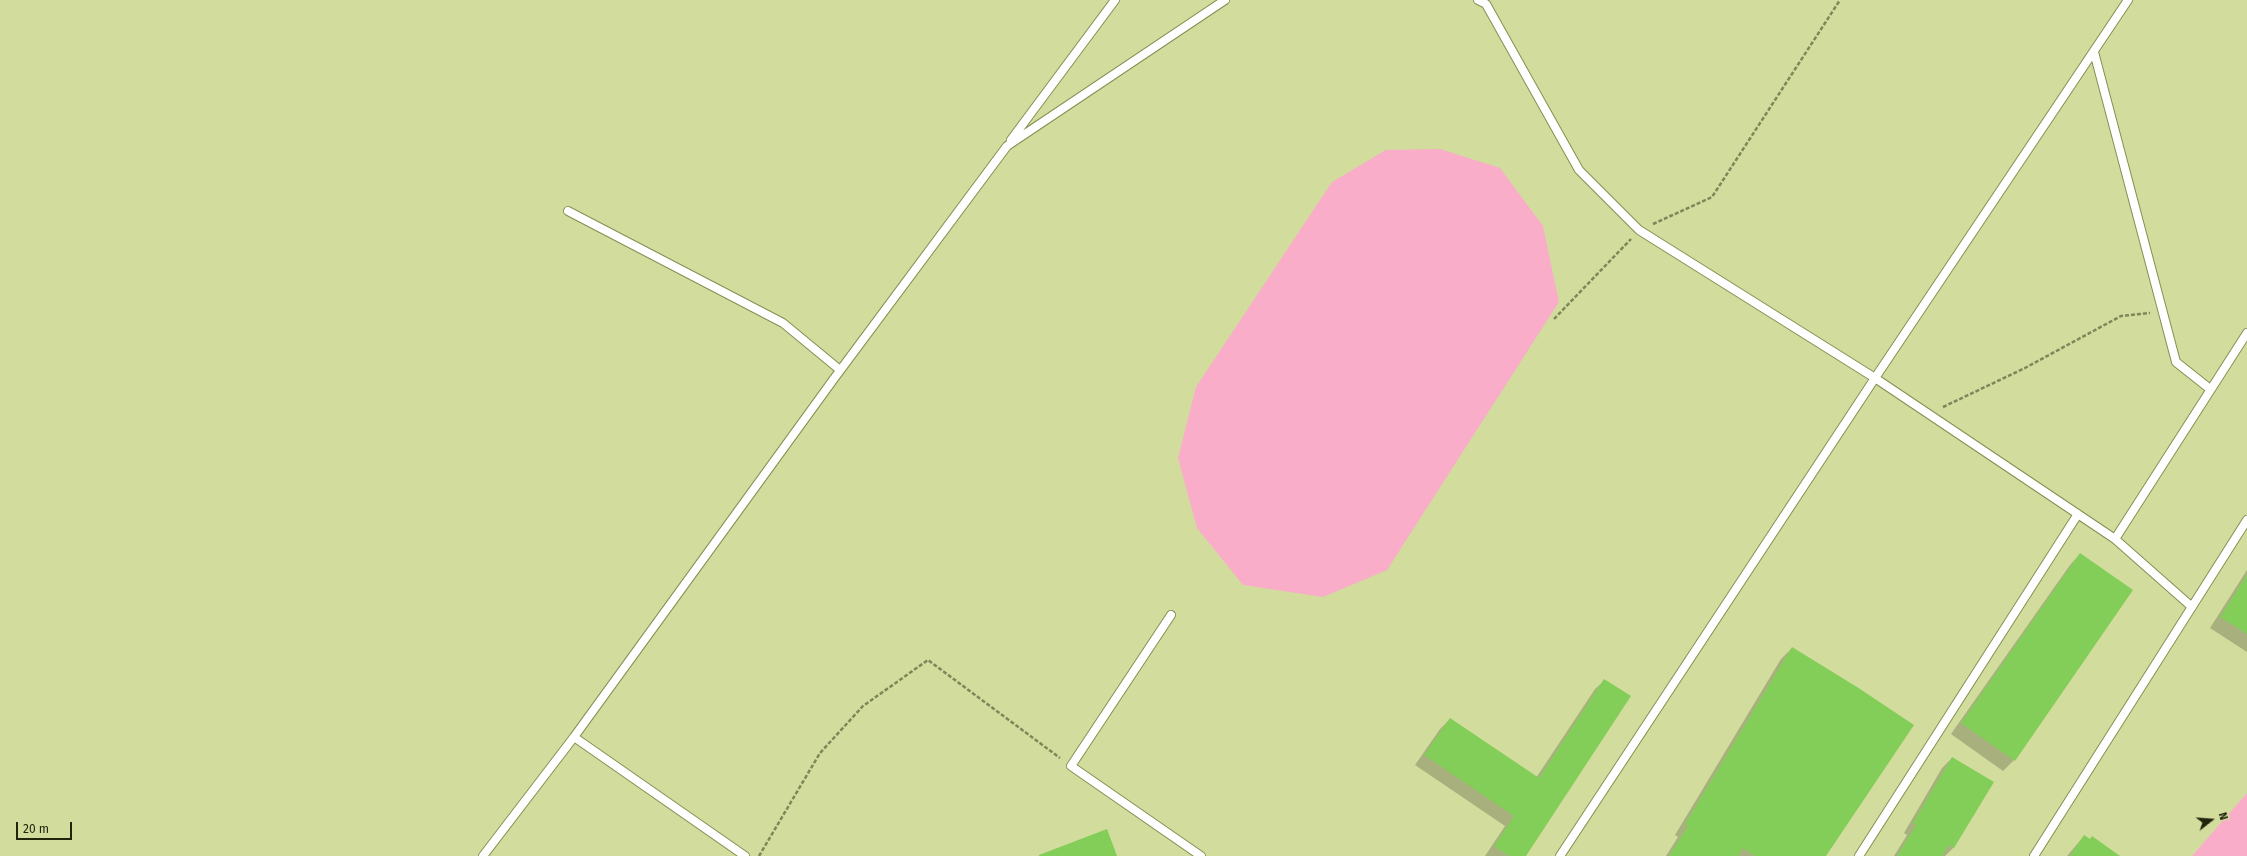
<!DOCTYPE html>
<html>
<head>
<meta charset="utf-8">
<style>
	body { margin:0 }
	#map { position:relative; width:2247px; height:856px; overflow:hidden; background:#d2dc9d; font-family:"Fira Sans",sans-serif }
	canvas { display:block }
	.north { position:absolute; left:2191px; top:800px; width:40px; height:40px; -webkit-text-stroke:3px #d2dc9d; paint-order:stroke; rotate:73deg; font-size:11px; font-weight:700; line-height:16px; text-align:center; color:#21240b }
	.north::after { content:''; display:block; margin:auto; width:14px; height:18px; background:#21240b; clip-path:polygon(50% 0,100% 100%,50% 72%,0 100%) }
	.scale { position:absolute; left:16px; top:822px; width:56px; height:18px; box-sizing:border-box; border:2px solid #21240b; border-top:0; padding-left:5px; font-size:12px; line-height:14px; white-space:nowrap; color:#21240b; -webkit-text-stroke:3px #d2dc9d; paint-order:stroke }
</style>
</head>
<body>
<div id="map">
<canvas width="2247" height="856"></canvas>
<div class="north">N</div>
<div class="scale">20 m</div>
</div>
<script>
const ctx = document.querySelector('canvas').getContext('2d');
ctx.lineJoin = 'round';
function fill(path, color) {
  ctx.fillStyle = color;
  ctx.fill(path, 'evenodd');
}
function toPath(rows) {
  const path = new Path2D();
  for (const r of rows) {
    path.moveTo(r[0], r[1]);
    for (let i = 2; i < r.length; i += 2) path.lineTo(r[i], r[i + 1]);
  }
  return path;
}
function trace(path, color, width, dash) {
  ctx.strokeStyle = color;
  ctx.lineWidth = width;
  ctx.lineCap = dash ? 'butt' : 'round';
  ctx.setLineDash(dash || []);
  ctx.stroke(path);
}
fill(toPath([
	[1440,149,1500,168,1543,226,1559,302,1387,570,1323,597,1243,585,1197,528,1178,458,1196,387,1332,182,1386,150],
	[2247,793,2247,856,2192,856]
]), '#f9adc9');
fill(toPath([
	[2080,554,2014,760,2003,771,1951,734,2070,565],
	[2247,570,2247,652,2210,628],
	[1792,648,1824,856,1666,856,1678,837,1675,835,1781,659],
	[1605,680,1524,856,1485,856,1505,826,1415,765,1440,729,1450,719,1536,778,1595,689],
	[1952,758,1954,847,1945,856,1894,856,1907,835,1904,833,1942,768],
	[2084,836,2119,856,2067,856]
]), '#0003');
fill(toPath([
	[2080,553,2133,590,2015,761,1961,723],
	[2247,575,2247,634,2220,617],
	[1792,647,1857,687,1914,725,1826,856,1755,856,1743,848,1738,856,1669,856,1688,826,1685,824],
	[1604,679,1631,696,1526,856,1509,856,1494,846,1514,816,1424,755,1450,718,1539,778],
	[1952,757,1994,782,1954,848,1949,845,1942,856,1897,856,1916,825,1913,823],
	[1107,829,1117,856,1039,856,1039,855],
	[2084,835,2090,839,2092,836,2120,856,2070,856]
]), '#83ce58');
const service = toPath([
	[1478,0,1486,4,1579,170,1639,230,1875,378,2115,539,2192,607],
	[2094,52,2176,362,2210,389],
	[1011,140,1115,0],
	[568,211,783,323,840,370],
	[2115,539,2247,333],
	[1171,615,1071,766,1201,856],
	[574,737,745,856],
	[483,856,574,737,833,380,1007,146,1225,0],
	[1560,856,1875,378,2128,0],
	[1859,856,2078,514],
	[2034,856,2247,520]
]);
trace(service, '#868f52', 10);
trace(toPath([
	[1653,224,1712,197,1840,0],
	[1554,319,1631,239],
	[1943,407,2025,368,2121,316,2150,313],
	[759,856,820,753,863,706,928,660,1060,758]
]), '#7f8658', 2.5, [4, 2]);
trace(service, '#fff', 8);
</script>
</body>
</html>
